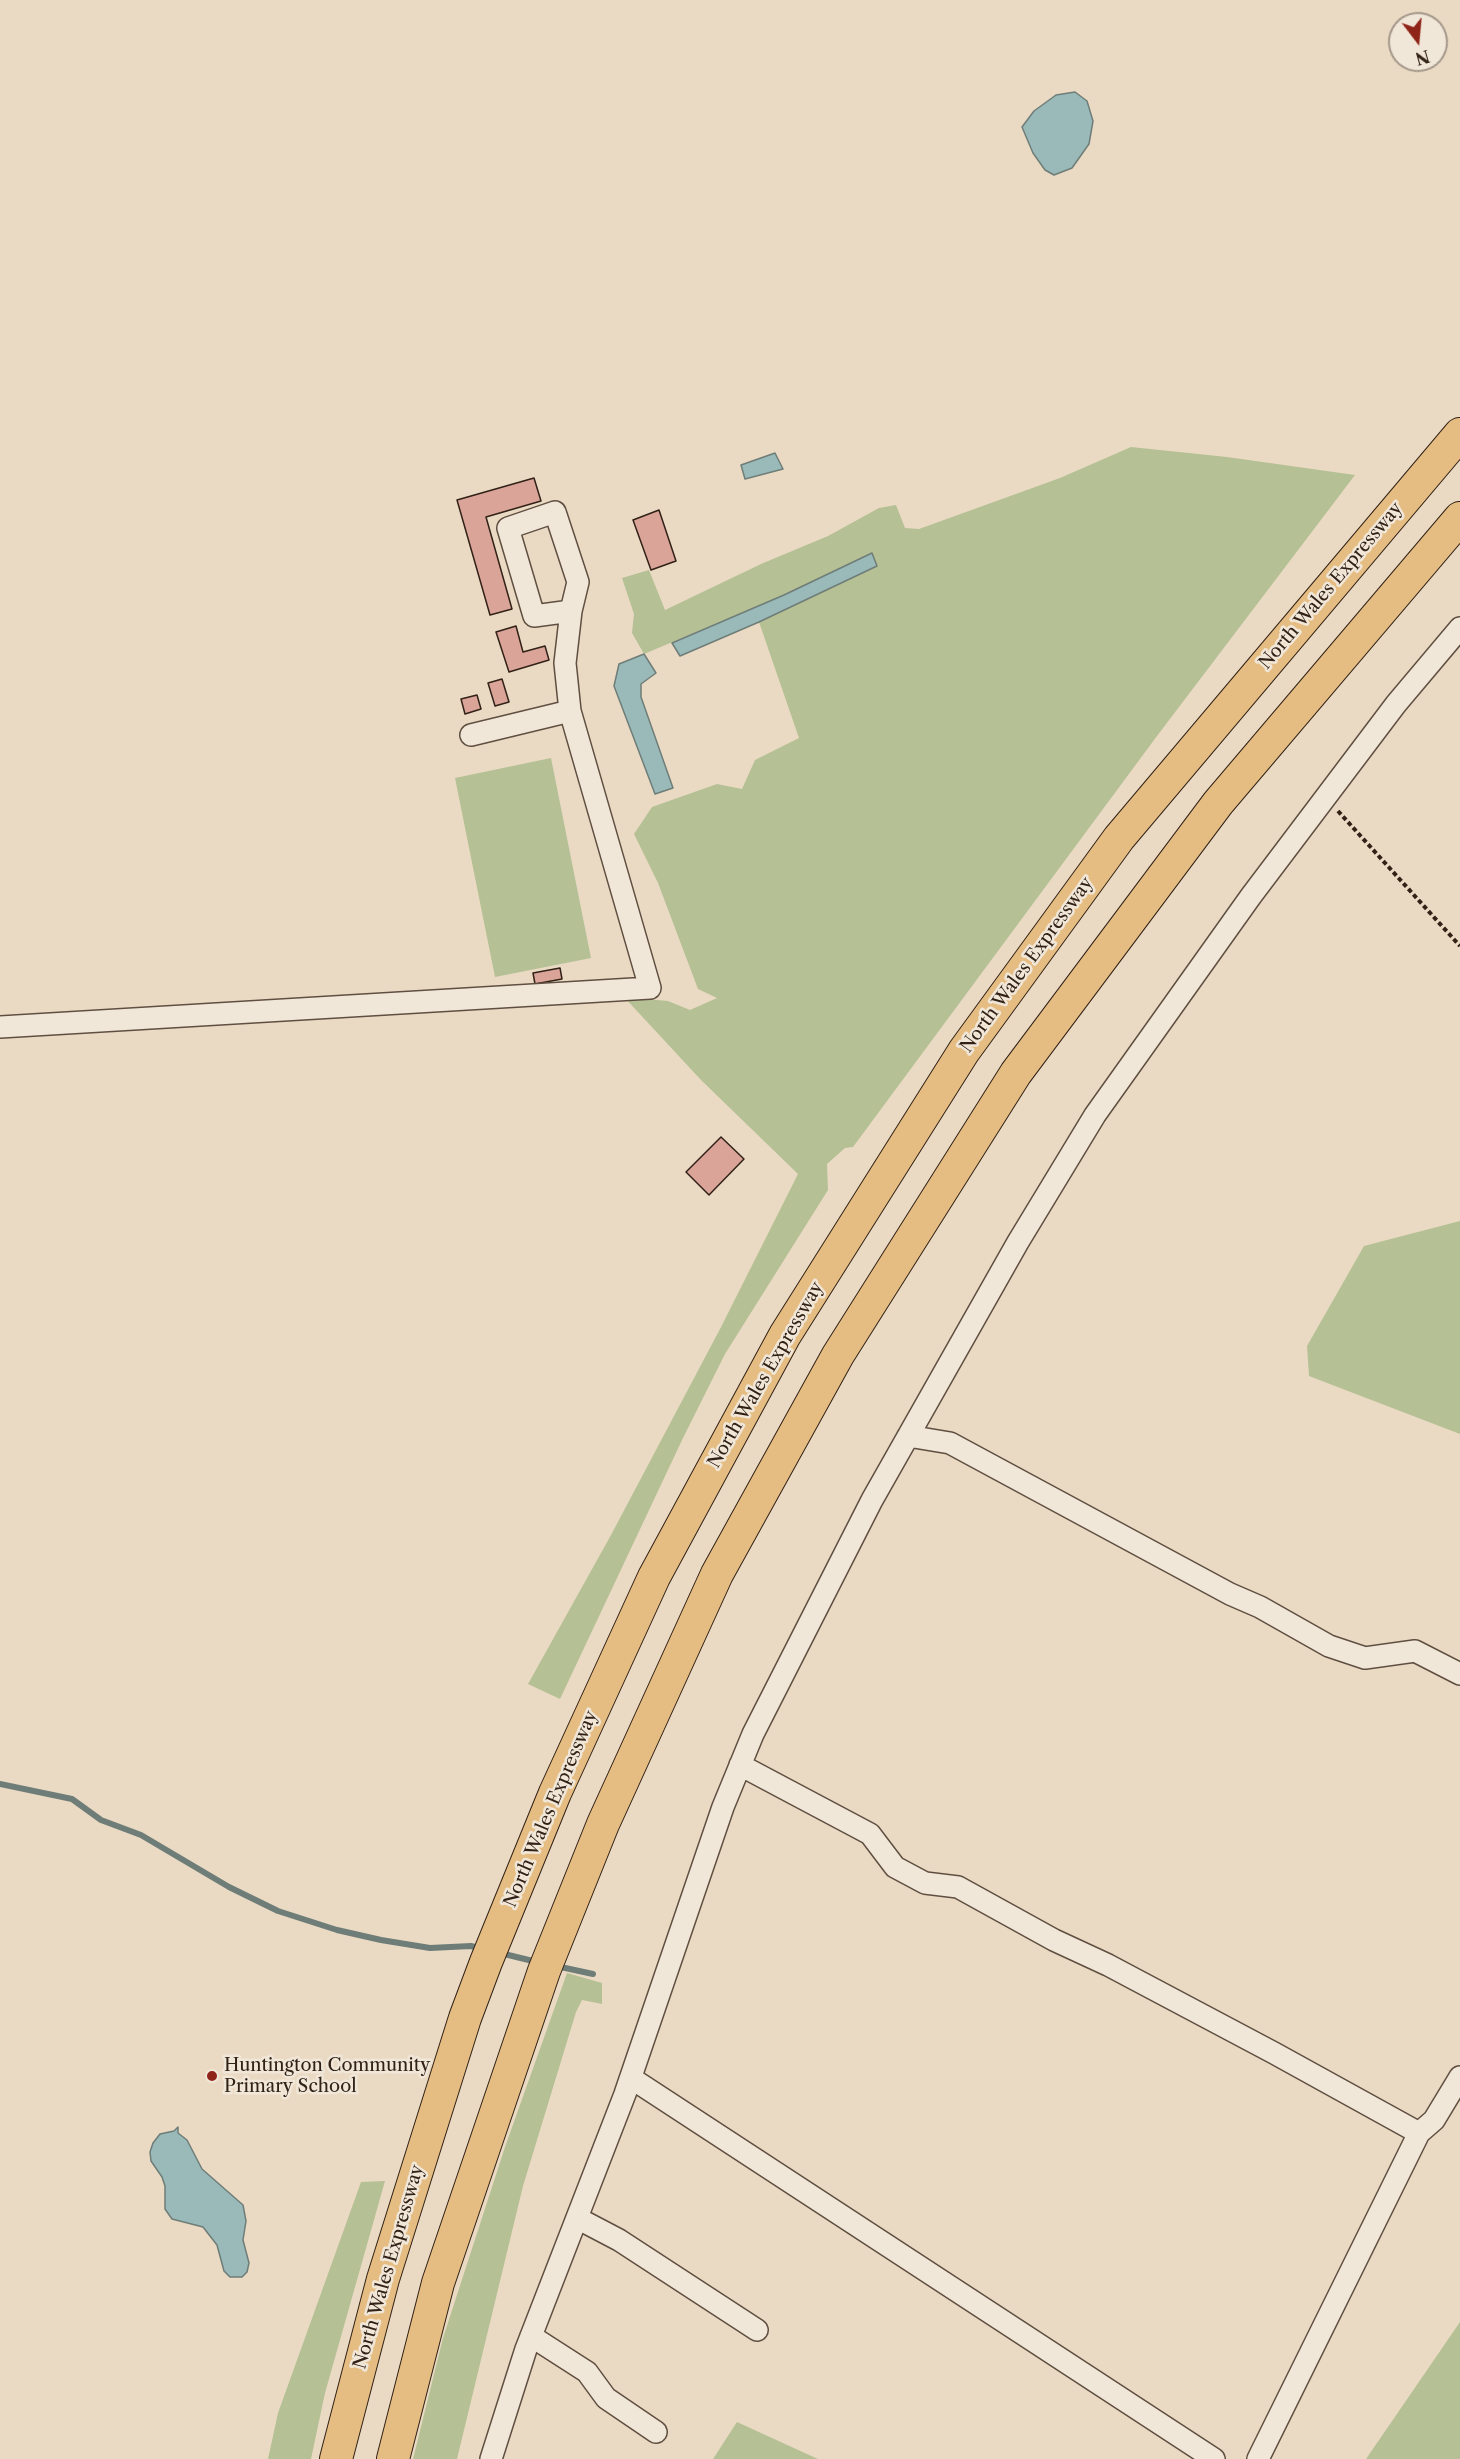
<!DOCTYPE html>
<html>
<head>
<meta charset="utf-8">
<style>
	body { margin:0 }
	#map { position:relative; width:1460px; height:2459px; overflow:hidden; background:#eadac3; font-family:"Libre Caslon Text",serif }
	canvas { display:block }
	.north { position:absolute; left:1388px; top:12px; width:60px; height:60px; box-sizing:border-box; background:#f1e7d8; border:2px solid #a4988a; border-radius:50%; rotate:164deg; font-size:16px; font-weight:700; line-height:24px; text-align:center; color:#312116 }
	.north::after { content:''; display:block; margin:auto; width:21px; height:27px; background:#8f2418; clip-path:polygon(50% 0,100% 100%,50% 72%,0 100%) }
</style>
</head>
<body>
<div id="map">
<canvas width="1460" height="2459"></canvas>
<div class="north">N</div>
</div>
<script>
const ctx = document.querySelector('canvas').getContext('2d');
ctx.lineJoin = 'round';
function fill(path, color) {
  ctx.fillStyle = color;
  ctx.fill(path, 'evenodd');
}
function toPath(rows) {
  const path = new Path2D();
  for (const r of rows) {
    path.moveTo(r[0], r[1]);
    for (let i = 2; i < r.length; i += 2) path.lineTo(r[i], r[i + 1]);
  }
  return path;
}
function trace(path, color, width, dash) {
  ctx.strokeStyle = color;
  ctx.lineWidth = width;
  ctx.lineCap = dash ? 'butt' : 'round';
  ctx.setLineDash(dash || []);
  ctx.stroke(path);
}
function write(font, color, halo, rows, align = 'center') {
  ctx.font = font + ' "Libre Caslon Text",serif';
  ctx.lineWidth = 5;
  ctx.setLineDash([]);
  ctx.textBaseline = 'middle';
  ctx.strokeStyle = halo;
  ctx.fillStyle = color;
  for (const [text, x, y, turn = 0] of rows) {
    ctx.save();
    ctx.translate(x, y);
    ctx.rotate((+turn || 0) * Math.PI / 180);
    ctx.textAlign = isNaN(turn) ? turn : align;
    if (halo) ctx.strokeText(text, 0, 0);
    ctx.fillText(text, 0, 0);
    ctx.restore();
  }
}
fill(toPath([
	[1131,447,1227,457,1355,475,1157,736,853,1147,845,1148,827,1164,828,1190,725,1354,683,1438,560,1699,528,1684,611,1535,720,1329,798,1174,701,1080,624,997,668,1001,690,1010,717,998,698,989,658,883,634,834,652,807,717,784,742,789,755,760,799,738,759,622,877,566,872,553,784,595,644,654,632,633,634,614,622,578,649,570,665,610,761,564,828,536,879,508,896,505,905,528,919,529,1060,478],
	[551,758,591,958,495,977,455,778],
	[1460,1221,1460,1434,1309,1376,1307,1346,1364,1246],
	[567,1973,602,1983,602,2004,582,2000,576,2012,523,2186,457,2459,413,2459,443,2338,505,2147],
	[385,2181,325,2393,311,2459,268,2459,278,2413,361,2182],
	[1460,2322,1460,2459,1366,2459],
	[737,2422,796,2449,818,2459,713,2459]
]), '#b5c095');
const water = toPath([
	[1075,92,1087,101,1093,121,1089,144,1072,168,1054,175,1045,170,1033,153,1022,127,1034,111,1056,95,1075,92],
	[775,453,783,469,745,479,741,465,775,453],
	[872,553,877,566,759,622,680,656,672,643,784,595,872,553],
	[644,654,656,673,641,684,641,697,673,788,655,794,614,686,619,664,644,654],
	[178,2127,178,2133,187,2140,202,2169,243,2205,246,2221,243,2240,249,2263,247,2272,242,2277,230,2277,224,2271,217,2245,203,2227,172,2219,165,2209,165,2186,162,2177,151,2161,150,2152,153,2143,160,2134,174,2131,178,2127]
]);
fill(water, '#99bab9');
trace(water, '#6f7d78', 1.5);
trace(toPath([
	[0,1784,72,1799,101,1820,141,1835,229,1887,278,1911,337,1930,381,1940,430,1948,471,1946,482,1949],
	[500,1953,537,1962],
	[556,1966,593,1974]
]), '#6f7d78', 6);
const building = toPath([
	[534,478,541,501,486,517,512,609,490,615,457,500,534,478],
	[659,510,676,561,651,570,633,520,659,510],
	[516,626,523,652,545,646,549,660,509,672,496,632,516,626],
	[502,679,509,702,495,706,488,683,502,679],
	[477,695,481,709,465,714,461,699,477,695],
	[560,968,562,979,535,984,533,973,560,968],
	[721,1137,744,1159,709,1195,686,1172,721,1137]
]);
fill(building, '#daa499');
trace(building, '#312116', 1.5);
const minor = toPath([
	[471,735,570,711],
	[0,1027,650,988,570,711,565,663,571,611,578,582,555,512,508,528,534,616,571,611],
	[908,1436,950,1443,1230,1594,1260,1607,1329,1646,1365,1658,1415,1651,1460,1674],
	[740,1765,870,1834,895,1867,925,1883,958,1887,1054,1940,1108,1965,1274,2053,1419,2133,1434,2120,1460,2077],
	[631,2078,1214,2459],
	[577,2218,619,2240,757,2330],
	[531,2336,587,2372,606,2398,656,2432],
	[491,2459,526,2349,625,2094,723,1807,753,1734,872,1500,1018,1242,1095,1115,1251,896,1396,704,1460,628],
	[1258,2459,1419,2133]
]);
const highway = toPath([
	[336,2459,383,2279,465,2018,486,1962,555,1793,654,1577,785,1335,964,1051,1119,838,1460,434],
	[393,2459,438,2283,544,1971,603,1824,717,1574,838,1355,1016,1073,1218,803,1460,518]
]);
trace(minor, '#5f4f41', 24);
trace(highway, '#312116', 34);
trace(toPath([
	[1338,811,1460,946]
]), '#312116', 4, [4.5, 3]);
trace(minor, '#f1e7d8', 21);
trace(highway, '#e5bd82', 32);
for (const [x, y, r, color] of [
	[212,2076,6,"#8f2418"]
]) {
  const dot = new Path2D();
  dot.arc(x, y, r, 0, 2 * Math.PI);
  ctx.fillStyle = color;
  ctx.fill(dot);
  trace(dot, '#f1e7d8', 2);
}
write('18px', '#312116', '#f1e7d8', [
	["North Wales Expressway",1331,586,-50],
	["North Wales Expressway",1027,965,-54],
	["North Wales Expressway",766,1375,-60],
	["North Wales Expressway",551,1809,-67],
	["North Wales Expressway",389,2267,-74]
]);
write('18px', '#312116', '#f1e7d8', [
	["Huntington Community",224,2066],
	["Primary School",224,2087]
], 'left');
</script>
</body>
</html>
